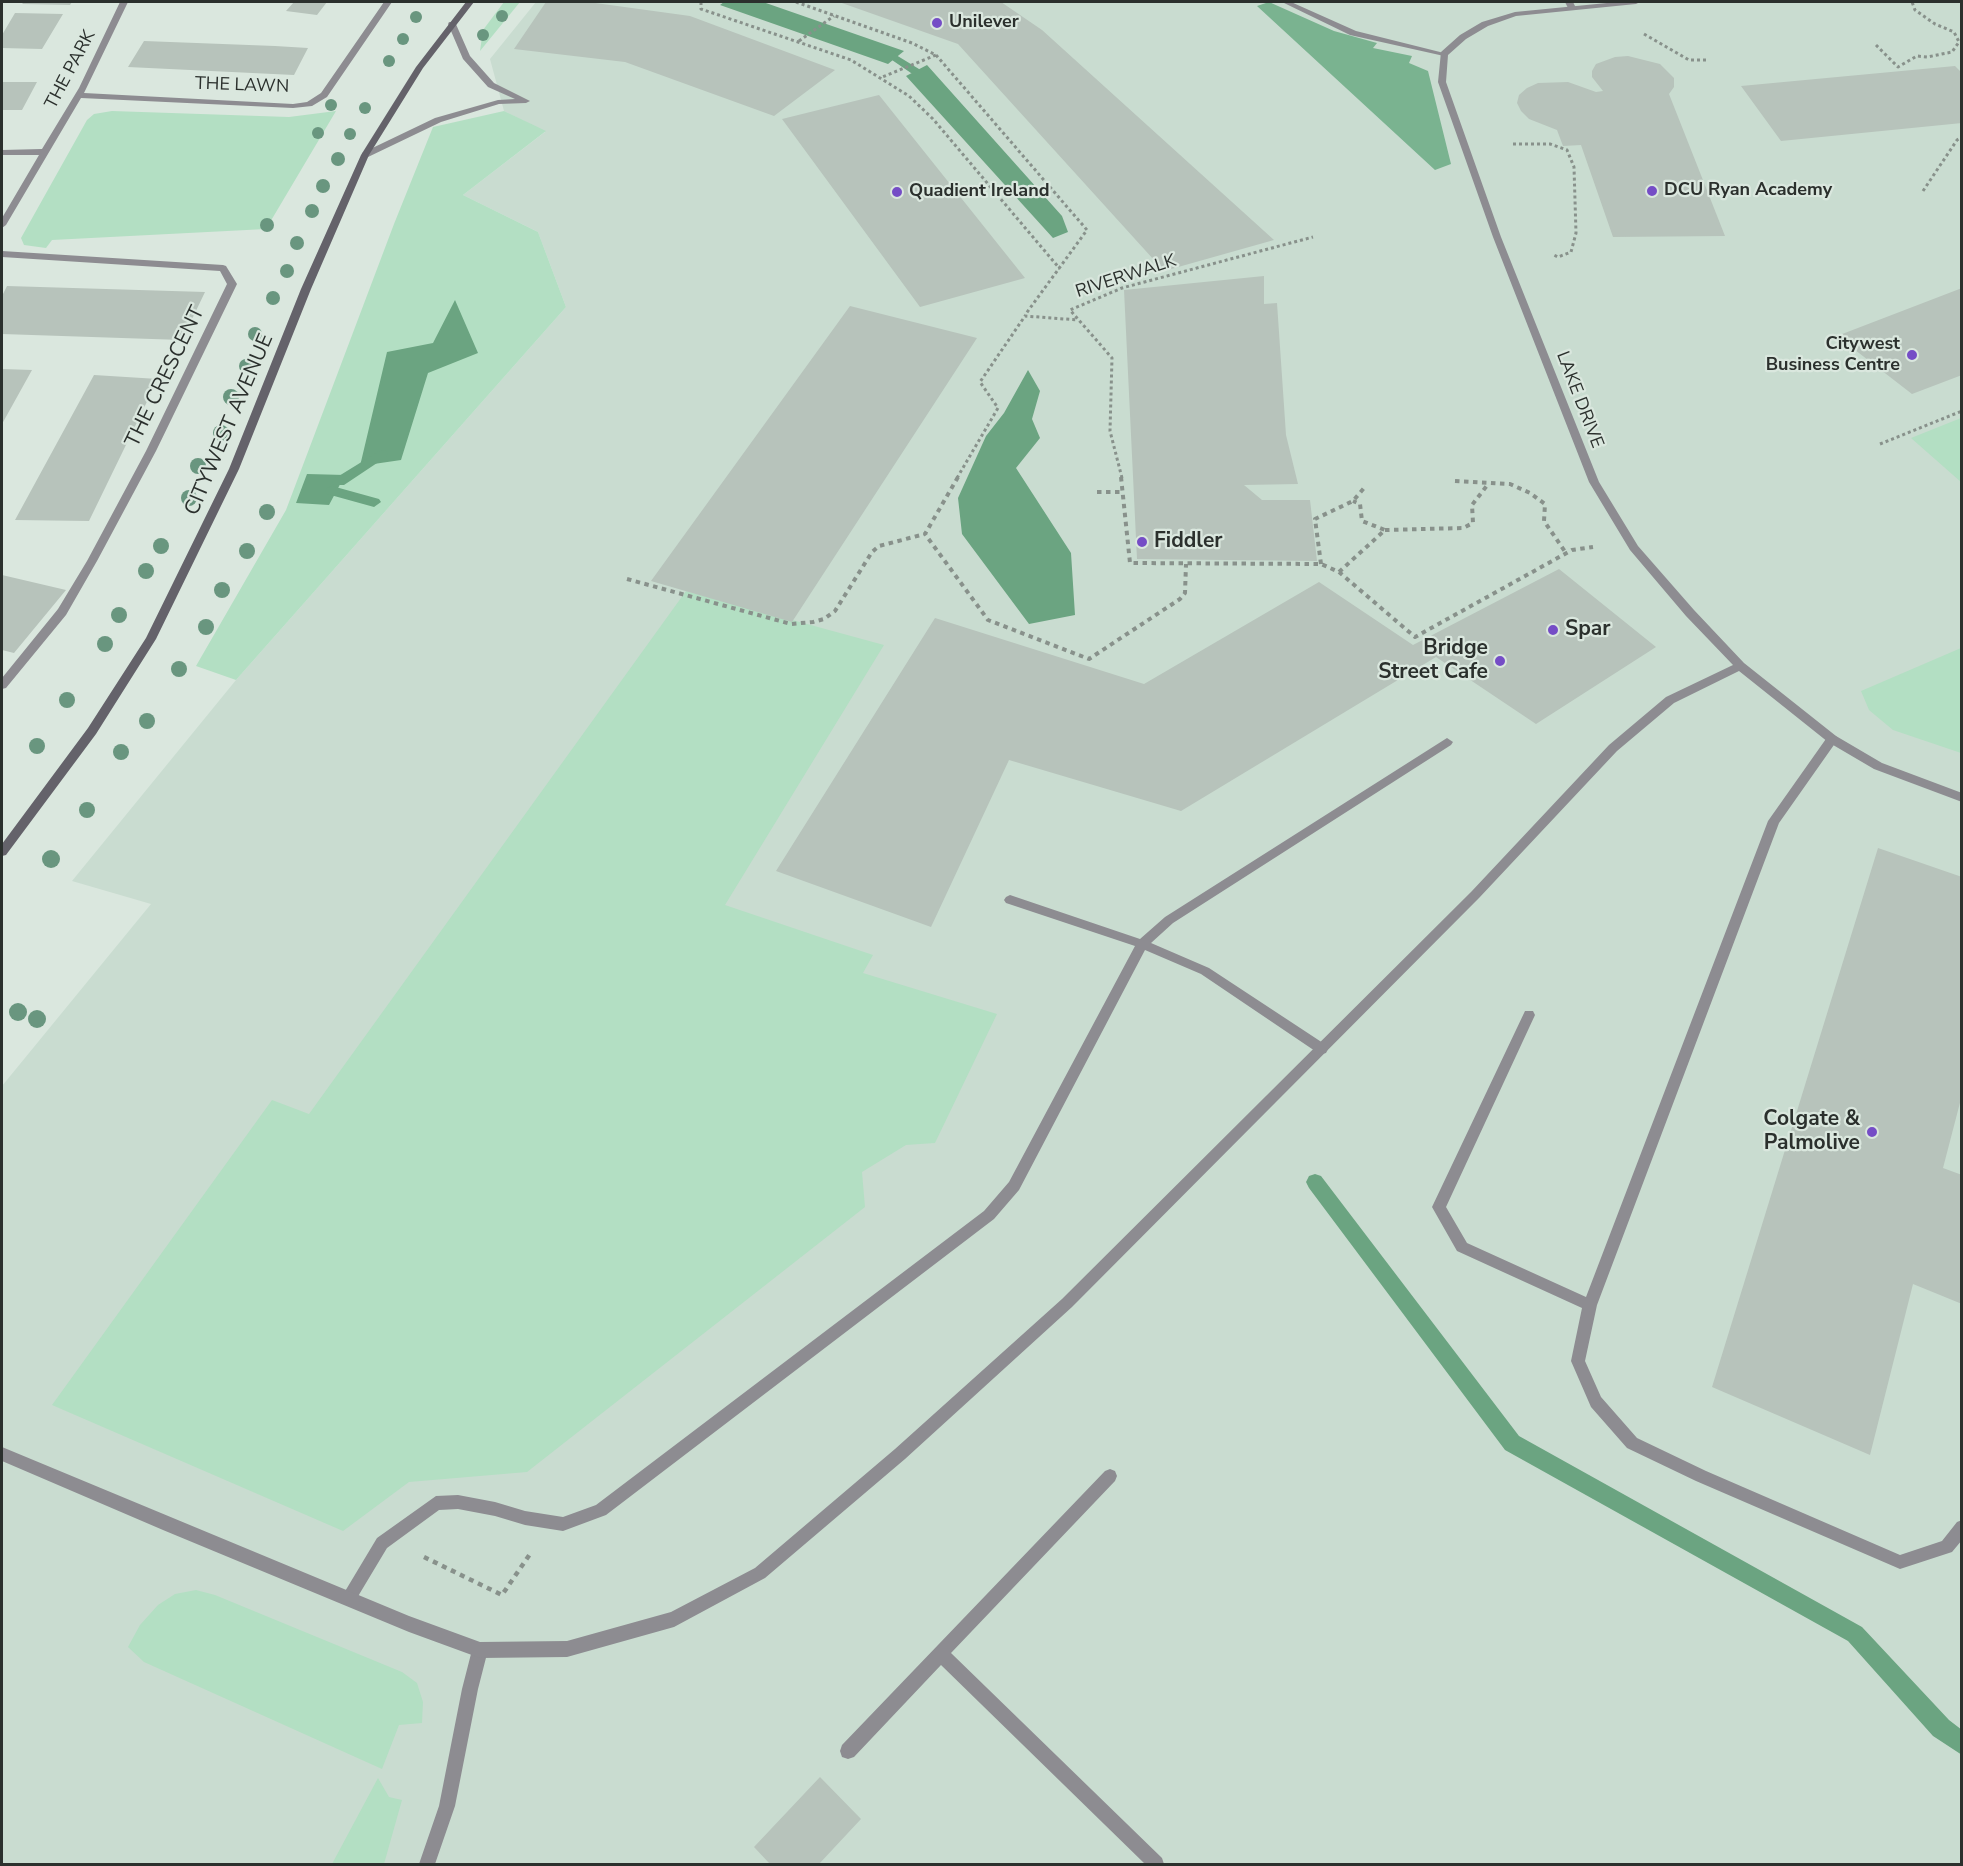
<!DOCTYPE html>
<html>
<head>
<meta charset="utf-8">
<style>
	body { margin:0 }
	#map { position:relative; width:1963px; height:1866px; overflow:hidden; background:#dae7de; font-family:"Nunito Sans",sans-serif }
	canvas { display:block }
	.frame { position:absolute; inset:0; border:3px solid #2b302d; pointer-events:none }
</style>
</head>
<body>
<div id="map">
<canvas width="1963" height="1866"></canvas>
<div class="frame"></div>
</div>
<script>
const ctx = document.querySelector('canvas').getContext('2d');
ctx.lineJoin = 'round';
function fill(path, color) {
  ctx.fillStyle = color;
  ctx.fill(path, 'evenodd');
}
function toPath(rows) {
  const path = new Path2D();
  for (const r of rows) {
    path.moveTo(r[0], r[1]);
    for (let i = 2; i < r.length; i += 2) path.lineTo(r[i], r[i + 1]);
  }
  return path;
}
function trace(path, color, width, dash) {
  ctx.strokeStyle = color;
  ctx.lineWidth = width;
  ctx.lineCap = dash ? 'butt' : 'round';
  ctx.setLineDash(dash || []);
  ctx.stroke(path);
}
function write(font, color, halo, rows, align = 'center') {
  ctx.font = font + ' "Nunito Sans",sans-serif';
  ctx.lineWidth = 4.5;
  ctx.setLineDash([]);
  ctx.textBaseline = 'middle';
  ctx.strokeStyle = halo;
  ctx.fillStyle = color;
  for (const [text, x, y, turn = 0] of rows) {
    ctx.save();
    ctx.translate(x, y);
    ctx.rotate((+turn || 0) * Math.PI / 180);
    ctx.textAlign = isNaN(turn) ? turn : align;
    if (halo) ctx.strokeText(text, 0, 0);
    ctx.fillText(text, 0, 0);
    ctx.restore();
  }
}
fill(toPath([
	[536,2,1961,2,1961,1864,2,1864,2,1086,151,904,72,881,236,680,566,307,538,232,463,195,545,132,504,111,490,59]
]), '#c9dcd0');
fill(toPath([
	[504,2,520,2,480,51,483,30],
	[112,111,289,117,336,111,266,229,52,240,46,248,24,245,21,238,87,120,94,114],
	[504,111,546,131,463,195,538,232,566,307,236,680,196,666,286,510,394,224,433,127],
	[1961,418,1961,482,1911,438],
	[686,591,884,645,725,905,873,955,863,973,997,1014,935,1143,906,1145,862,1172,865,1207,527,1472,409,1482,343,1531,52,1405,272,1100,309,1114],
	[1961,648,1961,753,1893,730,1869,710,1861,691],
	[196,1590,215,1595,402,1672,417,1683,423,1702,422,1723,399,1725,382,1769,144,1662,128,1647,140,1625,158,1605,175,1594],
	[378,1778,389,1797,402,1800,384,1864,332,1864]
]), '#b3dfc3');
fill(toPath([
	[1269,2,1334,31,1377,43,1373,48,1412,56,1409,63,1428,71,1451,164,1435,170,1257,6]
]), '#7ab390');
fill(toPath([
	[724,2,763,2,904,51,888,64,720,5],
	[927,65,1062,216,1068,232,1053,238,906,76],
	[455,300,478,353,428,373,401,460,360,466,387,352,433,343],
	[1028,370,1040,391,1032,419,1040,438,1016,468,1071,553,1075,615,1029,624,962,534,958,498,986,436,1004,413],
	[307,474,345,475,329,505,296,503]
]), '#6ba481');
fill(toPath([
	[896,55,919,69,919,73,911,73,892,60,892,56,896,55],
	[381,450,386,451,388,454,386,457,344,485,334,485,332,482,334,479,381,450],
	[332,486,379,499,381,502,374,507,327,494,325,491,327,488,332,486],
	[1315,1174,1321,1176,1519,1436,1862,1627,1949,1720,1962,1730,1962,1755,1933,1736,1848,1641,1505,1450,1309,1188,1306,1182,1309,1176,1315,1174]
]), '#6ba481');
fill(toPath([
	[24,2,72,2,70,5,22,4],
	[294,2,327,2,317,15,286,11],
	[546,2,588,2,690,16,835,70,774,116,625,62,514,49],
	[839,2,1001,2,1042,30,1274,240,1164,271,958,44],
	[15,13,63,14,42,49,2,48,2,35],
	[144,41,275,46,308,48,294,75,128,67],
	[1628,56,1660,64,1674,78,1674,87,1669,94,1725,236,1613,237,1581,145,1563,146,1557,130,1529,119,1521,111,1517,103,1519,95,1527,88,1538,83,1568,82,1596,92,1603,91,1592,77,1592,71,1596,64,1615,57],
	[1955,66,1962,73,1962,123,1781,141,1741,86],
	[2,82,37,82,22,110,2,110],
	[879,95,1025,278,920,307,782,119],
	[1264,276,1264,304,1277,303,1286,435,1298,484,1244,485,1262,500,1310,500,1317,561,1137,559,1124,290],
	[7,286,205,292,182,340,2,334,2,296],
	[1962,288,1962,375,1912,394,1837,336],
	[850,306,977,338,792,622,651,581],
	[2,369,32,370,2,424],
	[94,375,158,379,89,521,15,520],
	[1559,569,1656,647,1536,724,1436,657,1181,811,1009,760,931,927,776,871,935,618,1144,684,1319,582,1413,645],
	[2,575,66,590,14,653,2,650],
	[1878,848,1962,877,1962,1095,1943,1168,1962,1175,1962,1304,1913,1284,1870,1455,1712,1387],
	[820,1777,861,1819,819,1864,770,1864,754,1847]
]), '#b7c3bb');
trace(toPath([
	[701,2,701,9,851,60,909,96,933,119,1060,269],
	[796,2,912,43,936,55,880,78],
	[1644,34,1689,60,1707,60],
	[799,41,834,16],
	[1876,45,1898,67,1917,56,1927,57,1952,52,1959,42,1954,32,1935,24,1915,10,1912,2],
	[936,55,1087,230,1025,315],
	[1513,144,1550,144,1567,150,1574,167,1576,233,1571,252,1558,257,1552,254],
	[1923,191,1957,140,1962,137],
	[1880,444,1962,411],
	[957,478,998,408,980,382,1025,316,1078,320],
	[1122,478,1110,431,1112,358,1070,310,1122,288,1313,237]
]), '#88918b', 3, [3, 3]);
trace(toPath([
	[958,477,925,534,988,620,1089,659,1180,599,1185,593,1186,564],
	[1121,477,1130,563,1321,564,1339,572,1415,637,1572,550,1593,547],
	[1455,481,1510,484,1530,493,1545,504,1544,521,1566,553],
	[1097,492,1124,492],
	[1385,530,1463,528,1473,523,1472,505,1489,483],
	[1321,564,1315,519,1353,501,1364,488],
	[1339,572,1385,530,1362,521,1360,504,1353,501],
	[627,579,791,624,813,622,824,619,835,611,872,552,879,546,925,534]
]), '#88918b', 4, [4.5, 4.5]);
trace(toPath([
	[424,1557,502,1595,530,1554]
]), '#88918b', 4.5, [5, 5]);
fill(toPath([
	[1282,2,1291,2,1356,31,1448,54,1444,56,1350,35,1282,2],
	[1565,2,1573,2,1576,8,1569,10,1565,2],
	[449,22,455,22,470,56,494,83,530,101,526,103,499,104,441,122,368,157,362,157,362,153,435,118,498,100,515,99,488,87,463,59,448,24,449,22],
	[1832,735,1836,736,1838,739,1836,742,1779,823,1597,1305,1585,1361,1601,1397,1637,1438,1706,1471,1900,1555,1942,1541,1957,1522,1962,1520,1962,1540,1952,1552,1900,1569,1696,1481,1627,1448,1591,1407,1571,1361,1582,1308,1457,1251,1432,1207,1525,1011,1533,1011,1535,1015,1446,1207,1467,1243,1586,1297,1768,821,1828,736,1832,735],
	[1447,738,1453,742,1451,745,1173,923,1151,943,1209,968,1326,1045,1328,1049,1326,1053,1322,1054,1318,1053,1201,974,1145,950,1019,1190,994,1219,606,1515,563,1531,525,1525,495,1516,458,1509,439,1510,387,1548,354,1603,349,1605,344,1603,341,1598,377,1538,436,1496,458,1495,495,1502,525,1511,563,1517,596,1505,984,1211,1009,1182,1135,946,1006,903,1004,900,1006,897,1010,895,1140,939,1165,917,1447,738],
	[1110,1469,1115,1471,1117,1476,1115,1481,951,1653,1162,1858,1164,1864,1145,1864,941,1665,854,1757,848,1759,842,1757,840,1751,842,1745,1105,1471,1110,1469],
	[480,1642,485,1645,488,1650,478,1689,455,1806,435,1864,419,1864,439,1806,462,1689,472,1650,475,1645,480,1642]
]), '#8d8c91');
fill(toPath([
	[120,2,128,2,84,93,293,104,307,102,321,93,384,2,392,2,327,97,312,106,293,108,81,98,6,225,2,228,2,218,39,155,2,155,2,150,42,149,79,88,120,2],
	[1617,2,1640,2,1636,4,1516,16,1488,26,1466,39,1448,55,1446,82,1501,237,1599,482,1638,546,1694,610,1744,663,1836,736,1882,763,1962,793,1962,802,1874,769,1828,742,1739,671,1674,703,1617,751,1479,898,1072,1307,905,1459,765,1578,674,1627,567,1657,480,1658,409,1632,163,1530,2,1461,2,1447,409,1616,480,1642,567,1641,671,1612,755,1568,895,1449,1062,1299,1471,892,1609,745,1666,697,1733,665,1686,616,1630,550,1589,482,1493,237,1438,82,1441,52,1460,35,1482,22,1515,12,1617,2],
	[2,251,223,265,226,266,237,284,156,451,97,561,66,615,6,688,2,689,2,678,58,609,87,561,146,451,227,284,220,271,2,257,2,251]
]), '#8d8c91');
fill(toPath([
	[466,2,474,2,423,68,369,155,311,289,239,469,156,639,96,734,6,855,2,856,2,844,88,728,146,638,229,469,301,289,361,155,416,67,466,2]
]), '#64626a');
ctx.fillStyle = '#69967f';
for (const [x, y, r] of [
	[502,16,6],
	[416,17,6],
	[483,35,6],
	[403,39,6],
	[389,61,6],
	[331,105,6],
	[365,108,6],
	[318,133,6],
	[350,134,6],
	[338,159,7],
	[323,186,7],
	[312,211,7],
	[267,225,7],
	[297,243,7],
	[287,271,7],
	[273,298,7],
	[255,334,7],
	[246,366,7],
	[231,397,8],
	[221,433,8],
	[198,466,8],
	[189,498,8],
	[267,512,8],
	[161,546,8],
	[247,551,8],
	[146,571,8],
	[222,590,8],
	[119,615,8],
	[206,627,8],
	[105,644,8],
	[179,669,8],
	[67,700,8],
	[147,721,8],
	[37,746,8],
	[121,752,8],
	[87,810,8],
	[51,859,9],
	[18,1012,9],
	[37,1019,9]
]) {
  ctx.beginPath();
  ctx.arc(x, y, r, 0, 2 * Math.PI);
  ctx.fill();
}
for (const [x, y, r, color] of [
	[937,23,6,"#754dc6"],
	[1652,191,6,"#754dc6"],
	[897,192,6,"#754dc6"],
	[1912,355,6,"#754dc6"],
	[1142,542,6,"#754dc6"],
	[1553,630,6,"#754dc6"],
	[1500,661,6,"#754dc6"],
	[1872,1132,6,"#754dc6"]
]) {
  const dot = new Path2D();
  dot.arc(x, y, r, 0, 2 * Math.PI);
  ctx.fillStyle = color;
  ctx.fill(dot);
  trace(dot, '#dae7de', 2);
}
write('bold 18px', '#2b302d', '#dae7de', [
	["Unilever",949,23],
	["DCU Ryan Academy",1664,191],
	["Quadient Ireland",909,192],
	["Citywest",1900,345,"right"],
	["Business Centre",1900,366,"right"]
], 'left');
write('18px', '#2b302d', '#dae7de', [
	["THE PARK",71,70,-62],
	["THE LAWN",242,86,2],
	["RIVERWALK",1126,277,-18],
	["LAKE DRIVE",1579,400,69]
]);
write('21px', '#2b302d', '#dae7de', [
	["THE CRESCENT",166,377,-64],
	["CITYWEST AVENUE",230,425,-67]
]);
write('bold 21px', '#2b302d', '#dae7de', [
	["Fiddler",1154,542],
	["Spar",1565,630],
	["Bridge",1488,649,"right"],
	["Street Cafe",1488,673,"right"],
	["Colgate &",1860,1120,"right"],
	["Palmolive",1860,1144,"right"]
], 'left');
</script>
</body>
</html>
